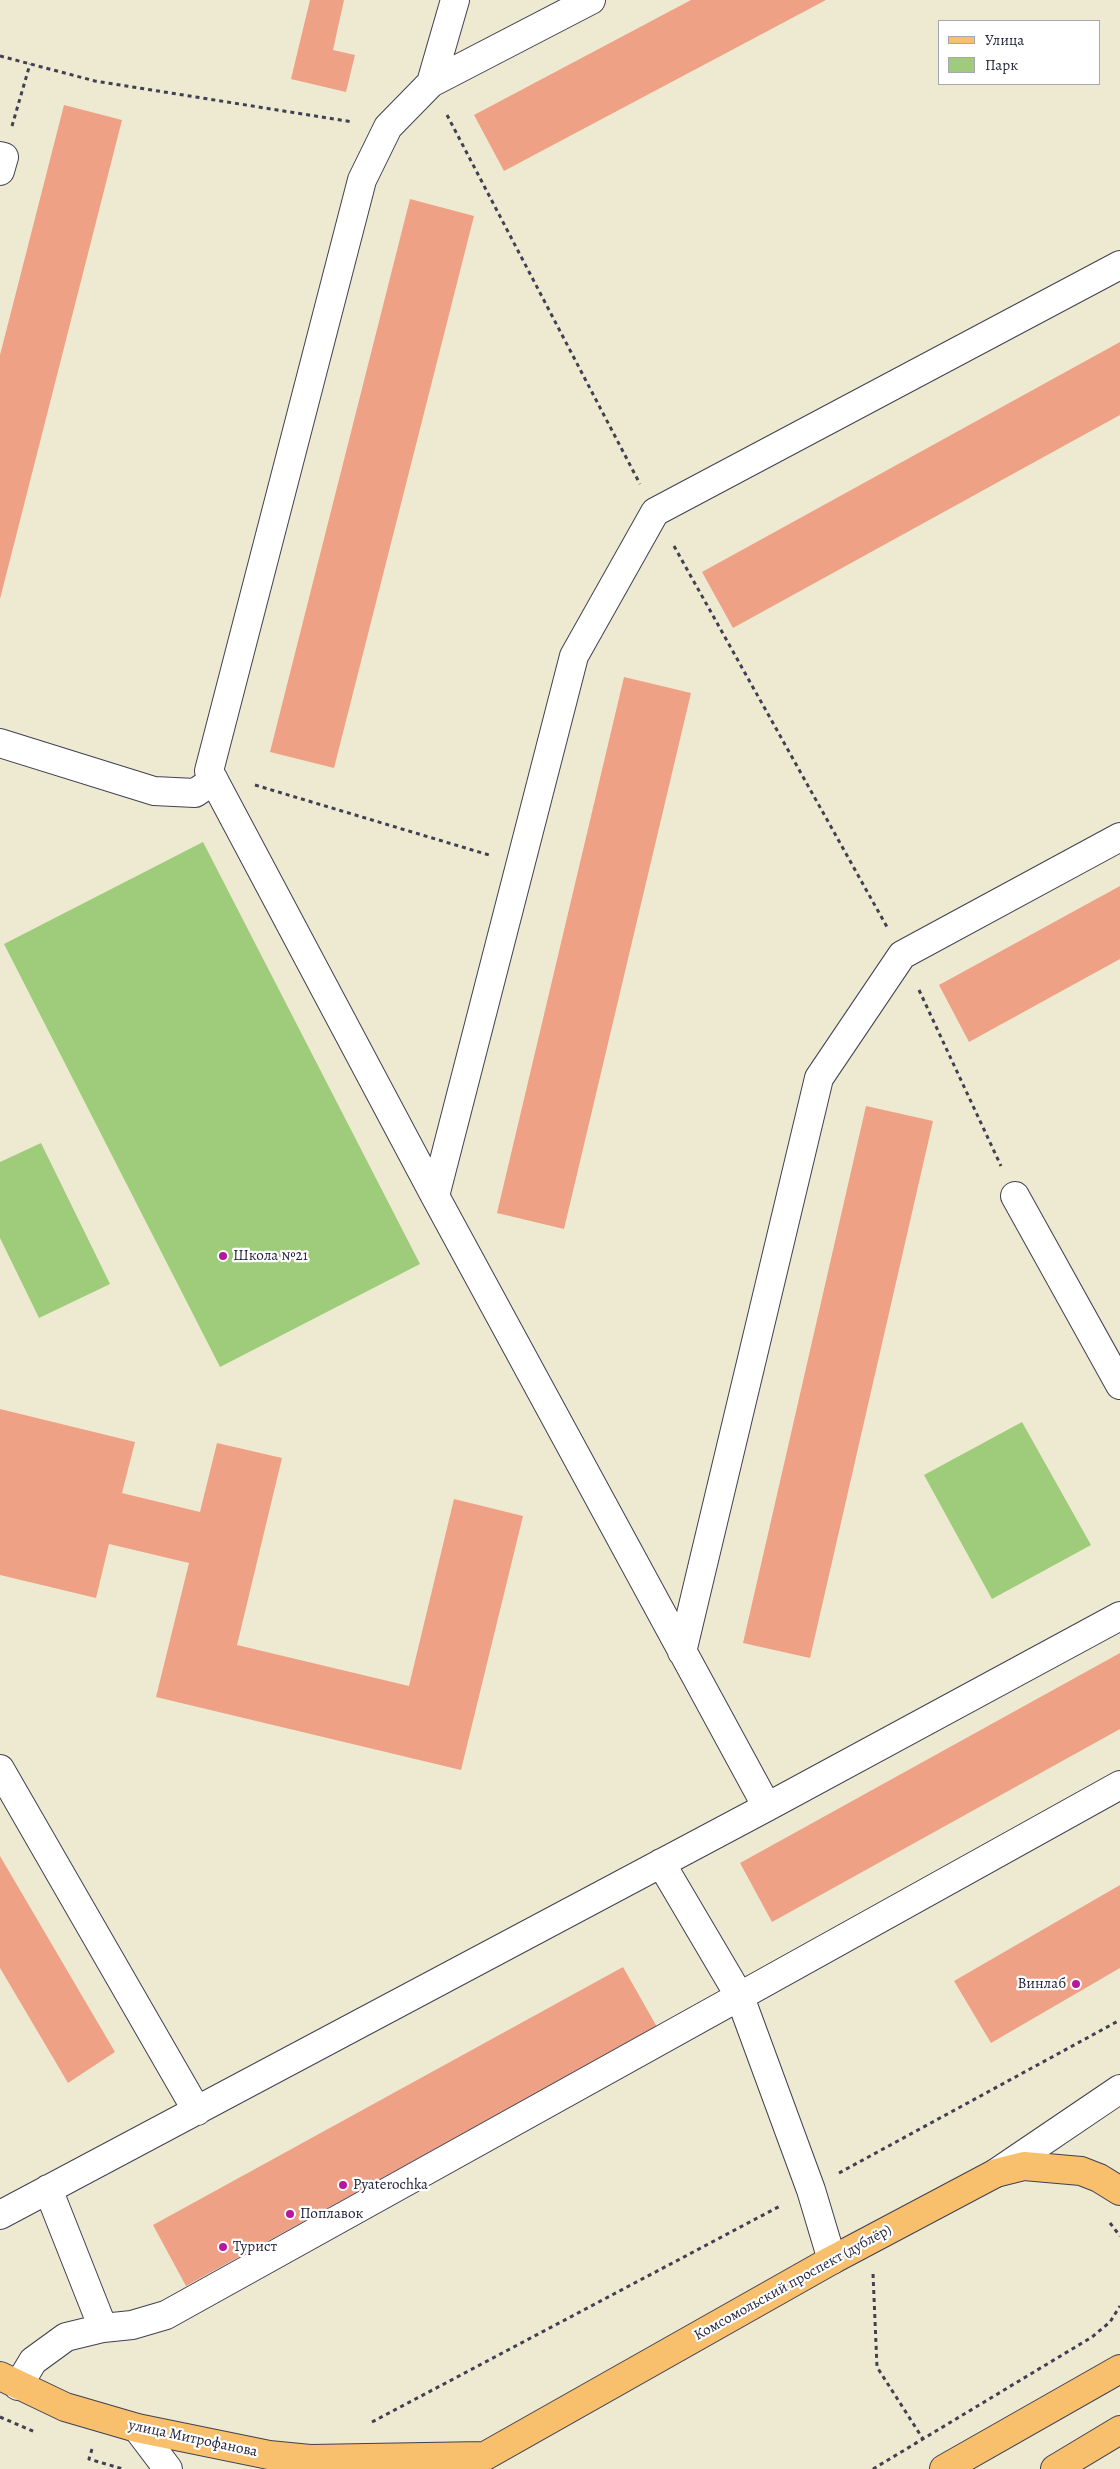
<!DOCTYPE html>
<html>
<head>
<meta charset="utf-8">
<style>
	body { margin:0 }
	#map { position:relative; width:1120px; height:2469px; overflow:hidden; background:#eeead1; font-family:Alegreya,serif }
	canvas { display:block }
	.legend { position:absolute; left:938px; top:20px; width:162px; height:65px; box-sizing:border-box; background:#fff; border:1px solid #a7a7b1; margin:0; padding:6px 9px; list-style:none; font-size:15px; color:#22223b }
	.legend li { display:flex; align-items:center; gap:10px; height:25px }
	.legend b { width:25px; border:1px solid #a7a7b1 }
</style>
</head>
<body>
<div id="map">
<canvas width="1120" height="2469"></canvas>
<ul class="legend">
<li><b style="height:6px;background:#f8bf6c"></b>Улица</li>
<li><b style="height:14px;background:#9ecc7a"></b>Парк</li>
</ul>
</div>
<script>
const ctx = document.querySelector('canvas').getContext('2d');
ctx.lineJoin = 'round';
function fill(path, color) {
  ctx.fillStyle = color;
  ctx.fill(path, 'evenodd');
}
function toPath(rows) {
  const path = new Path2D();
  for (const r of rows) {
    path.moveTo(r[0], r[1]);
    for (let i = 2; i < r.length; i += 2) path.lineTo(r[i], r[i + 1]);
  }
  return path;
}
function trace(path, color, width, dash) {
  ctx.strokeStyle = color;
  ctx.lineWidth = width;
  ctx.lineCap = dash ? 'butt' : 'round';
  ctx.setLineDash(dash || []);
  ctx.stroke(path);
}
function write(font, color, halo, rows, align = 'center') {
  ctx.font = font + ' Alegreya,serif';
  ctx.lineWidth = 4.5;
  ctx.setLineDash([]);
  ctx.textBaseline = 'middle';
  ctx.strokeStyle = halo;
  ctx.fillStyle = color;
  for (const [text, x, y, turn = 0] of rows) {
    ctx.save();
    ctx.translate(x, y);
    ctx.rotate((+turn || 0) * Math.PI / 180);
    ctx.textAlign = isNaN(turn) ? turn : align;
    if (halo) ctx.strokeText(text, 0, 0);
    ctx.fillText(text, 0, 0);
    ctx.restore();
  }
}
fill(toPath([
	[203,842,420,1264,220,1367,4,944],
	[41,1143,110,1284,39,1318,0,1238,0,1162],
	[1022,1422,1091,1545,992,1599,924,1475]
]), '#9ecc7a');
fill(toPath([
	[310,0,344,0,333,50,355,55,346,92,291,79],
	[691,0,826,0,504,171,474,115],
	[64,105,122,120,0,599,0,355],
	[410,199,474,216,334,768,270,752],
	[1120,342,1120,415,733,628,702,572],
	[624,677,691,693,564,1229,497,1213],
	[1120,886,1120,959,969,1042,939,985],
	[866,1106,933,1121,810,1658,743,1643],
	[0,1409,135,1442,122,1493,200,1512,217,1443,282,1458,237,1645,409,1686,454,1499,523,1516,461,1770,156,1697,189,1563,109,1544,96,1598,0,1575],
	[1120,1653,1120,1729,772,1922,740,1863],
	[0,1856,115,2052,68,2083,0,1968],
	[1120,1885,1120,1968,991,2043,954,1981],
	[623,1967,657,2027,186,2286,153,2225]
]), '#efa186');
const minor = toPath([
	[591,0,431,83,388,127,362,180,209,771,435,1196,767,1807],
	[431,83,455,0],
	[0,156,4,157,0,171],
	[0,743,154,791,195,793,214,780],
	[435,1196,574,656,655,512,1120,265],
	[1015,1196,1120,1385],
	[682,1652,819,1078,902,955,1120,837],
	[0,1769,197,2111],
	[661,1863,740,1997,811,2190,832,2260],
	[996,2173,1120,2089],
	[48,2189,103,2328],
	[0,2215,767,1807,1120,1616],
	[18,2386,33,2361,66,2337,103,2328,132,2325,166,2315,1120,1785],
	[137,2428,168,2469]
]);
const major = toPath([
	[0,2376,65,2407,137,2428,269,2455,310,2459,483,2456],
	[462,2469,832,2260,996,2173,1024,2166,1081,2171,1099,2178,1120,2191],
	[944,2469,1120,2369],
	[1055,2469,1120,2430]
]);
trace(minor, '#414052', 30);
trace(major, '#414052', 30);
trace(toPath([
	[0,56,95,81,353,122],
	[447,115,640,484],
	[12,126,30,64],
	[674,546,887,927],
	[255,785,489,855],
	[919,990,1001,1166],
	[839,2173,1120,2020],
	[1110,2223,1120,2236],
	[873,2274,877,2367,923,2439],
	[0,2417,35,2432],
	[372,2422,782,2205],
	[92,2449,89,2459,123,2469],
	[873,2469,1092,2337,1110,2322,1120,2306]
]), '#414052', 3, [4, 4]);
trace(minor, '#fff', 28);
trace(major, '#f8bf6c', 28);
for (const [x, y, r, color] of [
	[223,1256,5,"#b5179e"],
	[1076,1984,5,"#b5179e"],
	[343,2185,5,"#b5179e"],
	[290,2214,5,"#b5179e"],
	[223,2247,5,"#b5179e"]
]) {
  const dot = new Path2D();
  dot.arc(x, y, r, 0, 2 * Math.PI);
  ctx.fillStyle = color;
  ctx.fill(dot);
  trace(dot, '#fff', 2);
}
write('15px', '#22223b', '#fff', [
	["Школа №21",233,1256],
	["Винлаб",1066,1984,"right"],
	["Pyaterochka",353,2185],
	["Поплавок",300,2214],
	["Турист",233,2247]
], 'left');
write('15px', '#22223b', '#fff', [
	["Комсомольский проспект (дублёр)",793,2283,-29],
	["улица Митрофанова",193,2439,12]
]);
</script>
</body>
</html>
